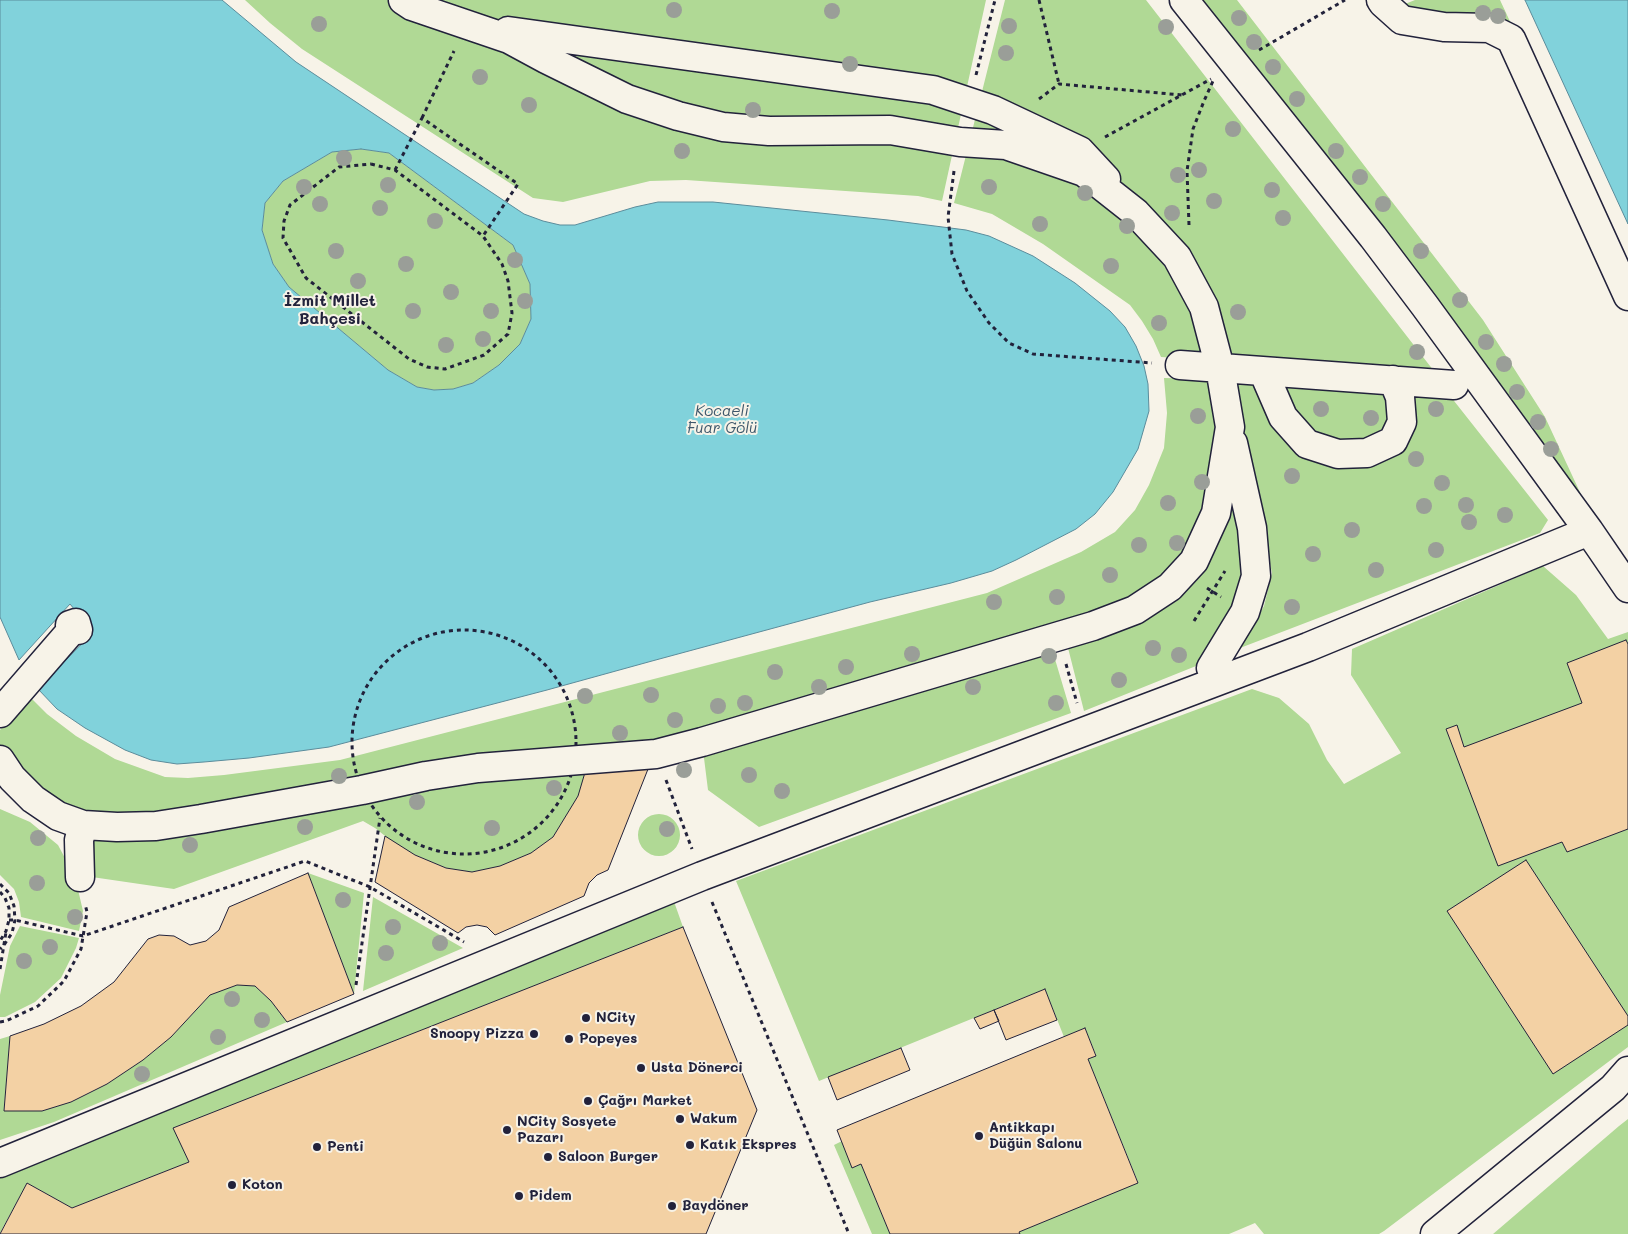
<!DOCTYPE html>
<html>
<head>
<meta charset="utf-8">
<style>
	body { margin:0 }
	canvas { display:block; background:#f7f3e8 }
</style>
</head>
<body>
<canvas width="1628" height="1234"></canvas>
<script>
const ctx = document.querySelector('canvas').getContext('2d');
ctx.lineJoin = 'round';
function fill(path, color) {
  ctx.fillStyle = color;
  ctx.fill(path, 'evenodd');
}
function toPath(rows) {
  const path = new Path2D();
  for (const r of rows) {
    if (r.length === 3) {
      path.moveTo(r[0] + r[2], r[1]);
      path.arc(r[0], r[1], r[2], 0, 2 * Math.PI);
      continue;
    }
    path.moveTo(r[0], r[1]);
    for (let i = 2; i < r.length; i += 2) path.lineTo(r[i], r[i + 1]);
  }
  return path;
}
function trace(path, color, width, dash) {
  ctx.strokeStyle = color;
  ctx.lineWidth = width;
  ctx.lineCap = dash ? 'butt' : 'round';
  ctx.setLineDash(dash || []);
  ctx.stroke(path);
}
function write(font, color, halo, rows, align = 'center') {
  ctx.font = font + ' Mali,sans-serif';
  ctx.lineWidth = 4;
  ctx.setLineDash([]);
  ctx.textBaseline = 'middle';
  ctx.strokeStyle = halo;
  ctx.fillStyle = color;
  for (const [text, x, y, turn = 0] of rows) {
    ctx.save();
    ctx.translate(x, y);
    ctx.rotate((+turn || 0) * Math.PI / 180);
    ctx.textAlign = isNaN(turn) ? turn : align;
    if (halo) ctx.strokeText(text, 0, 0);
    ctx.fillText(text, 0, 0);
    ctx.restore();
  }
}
fill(toPath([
	[245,0,986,0,942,201,918,196,686,180,650,181,563,202,533,198,302,49,270,23],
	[1005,0,1146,0,1437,375,1161,357,1153,339,1142,321,1130,305,1043,244,992,214,954,203],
	[1198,0,1237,0,1483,320,1545,417,1591,516],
	[1415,0,1500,0,1514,30,1415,17,1405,4],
	[361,149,389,153,513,245,530,284,531,319,520,344,499,365,473,383,453,389,434,390,417,387,388,370,289,287,273,264,262,230,265,203,283,181,332,152],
	[1229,375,1447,392,1548,520,1540,533,1240,648,1264,606,1272,573],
	[1164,378,1213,379,1220,415,1211,505,1167,581,1129,603,697,735,169,818,61,811,0,748,0,730,30,697,47,714,76,736,115,759,165,777,188,778,224,775,340,760,987,593,1081,552,1115,532,1135,510,1149,485,1164,448,1167,413],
	[1230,456,1249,574,1206,662,1084,711,1066,640,1178,590],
	[1543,566,1576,595,1608,639,1628,632,1628,1047,1384,1231,1379,1234,1264,1234,1255,1223,1229,1234,1020,1234,1019,1232,1138,1182,1088,1059,1096,1055,1085,1028,1064,1037,1045,989,819,1081,736,881,1252,689,1279,698,1309,724,1327,760,1344,784,1401,753,1351,675,1352,649],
	[1049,639,1071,713,759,827,708,790,702,742],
	[586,769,579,795,553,837,531,853,500,866,472,872,446,868,415,855,394,843,375,828,363,821,174,889,85,876,89,832,428,782],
	[0,809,30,822,58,845,75,877,83,911,79,931,21,917,19,902,14,889,0,875],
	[659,835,21],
	[308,873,364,893,354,994],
	[672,896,683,927,174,1128,189,1162,72,1208,27,1183,0,1233,0,1171],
	[373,897,463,948,363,991],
	[20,926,79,938,76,948,61,978,35,1002,5,1017,0,1017,0,995,10,946],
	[237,985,255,986,271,1001,287,1022,54,1122,0,1140,0,1039,10,1036,4,1110,42,1111,71,1102,107,1084,143,1060,171,1037,210,995],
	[1628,1119,1628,1234,1493,1234,1619,1126],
	[842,1141,852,1168,861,1164,890,1234,872,1234,834,1145]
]), '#b0d995');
const water = toPath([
	[0,0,222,0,296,62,524,214,543,221,560,225,575,225,635,207,658,202,713,202,888,220,966,230,989,236,1033,256,1075,283,1110,311,1125,327,1136,346,1144,366,1148,384,1149,411,1138,449,1113,492,1095,514,1076,529,1016,560,992,571,951,583,870,602,652,661,547,690,329,747,249,758,204,762,177,764,151,760,125,750,85,728,57,709,38,689,93,632,70,604,19,660,0,617,0,0],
	[361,149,389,153,513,245,530,284,531,319,520,344,499,365,473,383,453,389,434,390,417,387,388,370,289,287,273,264,262,230,265,203,283,181,332,152,361,149],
	[1525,0,1628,0,1628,224,1525,0]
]);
fill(water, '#81d2db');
trace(water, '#5b8c9b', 1);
const building = toPath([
	[1626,640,1628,644,1628,829,1567,852,1562,842,1498,866,1446,729,1457,725,1464,747,1582,703,1567,663,1626,640],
	[652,759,608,870,597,875,589,883,584,896,495,935,487,927,477,925,466,927,458,933,375,882,385,836,415,855,446,868,472,872,500,866,531,853,553,837,578,796,586,769,652,759],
	[1526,860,1628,1016,1628,1025,1553,1074,1447,911,1526,860],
	[308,873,354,994,287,1022,271,1001,255,986,237,985,210,995,171,1037,143,1060,107,1084,71,1102,42,1111,4,1111,10,1036,44,1024,81,1006,114,982,148,939,159,935,174,936,190,945,206,941,219,930,229,907,308,873],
	[683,927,757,1110,706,1234,0,1234,27,1183,72,1208,189,1162,173,1128,683,927],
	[1045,989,1057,1020,1006,1040,994,1010,1045,989],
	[994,1010,999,1021,980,1029,974,1018,994,1010],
	[1085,1028,1096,1056,1088,1059,1138,1183,1019,1232,1020,1234,890,1234,861,1164,852,1168,837,1130,1085,1028],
	[901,1048,910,1070,837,1100,828,1077,901,1048]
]);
fill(building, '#f3d1a4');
trace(building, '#22223b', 1);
const minor = toPath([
	[1184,0,1373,237,1425,306,1589,531,1628,588],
	[1381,0,1383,3,1402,20,1444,27,1489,28,1511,39,1628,296],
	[508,31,933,90,993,110,1080,151,1106,179],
	[1180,365,1454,385],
	[1263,371,1283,417,1307,444,1338,454,1367,453,1393,441,1402,422,1400,397,1393,380],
	[1211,668,1245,612,1256,576,1252,528,1233,443],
	[0,713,71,631,78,630,76,623,70,625,71,631],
	[0,760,12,778,33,799,58,816,83,825,117,827,156,826,201,819,362,790,426,776,478,768,656,754,702,742,1093,626,1135,610,1170,587,1194,561,1216,513,1230,427,1220,368,1204,307,1177,257,1136,213,1084,172,1006,145,960,142,890,130,769,131,723,127,678,116,627,99,546,59,509,39,412,6,403,0],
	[80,877,79,840,83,825],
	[0,1163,702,876,1308,647,1589,531],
	[1435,1234,1613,1088,1628,1071]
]);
trace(minor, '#22223b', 31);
trace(toPath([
	[1039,0,1059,84],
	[1259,50,1345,0],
	[976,75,995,0],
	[1039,99,1059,84,1182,95],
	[422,118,454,51],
	[1105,137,1211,79],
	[371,164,395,170,483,236,502,264,508,281,512,313,508,334,484,355,445,369,427,367,409,359,306,278,283,238,284,221,290,205,339,167,371,164],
	[395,170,422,118,518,184,483,236],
	[954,171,948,217,952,254,967,291,989,323,1009,343,1033,354,1152,363],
	[1189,225,1187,171,1193,129,1204,101,1213,81],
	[1207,588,1221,597],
	[1194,621,1225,571],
	[464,742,112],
	[1066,664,1077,703],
	[666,780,692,849],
	[0,884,9,893,14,906,15,920,12,933,4,945,0,949],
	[0,892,5,898,9,908,9,920,6,931,0,941],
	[712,902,849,1234],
	[9,920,15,920,83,936,305,861,370,887,464,942],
	[0,969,6,932],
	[356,985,380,818],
	[0,1022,6,1021,38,1006,64,981,81,949,87,912,85,904]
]), '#22223b', 3, [4, 4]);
trace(minor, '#f7f3e8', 28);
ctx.fillStyle = '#9a9e98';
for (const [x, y] of [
	[674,10],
	[832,11],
	[1483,13],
	[1498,16],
	[1239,18],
	[319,24],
	[1009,26],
	[1166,27],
	[1254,42],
	[1006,53],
	[850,64],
	[1273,67],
	[480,77],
	[1297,99],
	[529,105],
	[753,110],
	[1233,129],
	[682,151],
	[1336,151],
	[344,158],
	[1199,170],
	[1178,175],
	[1360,177],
	[388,185],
	[304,187],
	[989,187],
	[1272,190],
	[1085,193],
	[1214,201],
	[320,204],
	[1383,204],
	[380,208],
	[1172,213],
	[1283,218],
	[435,221],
	[1040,224],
	[1127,226],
	[336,251],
	[1421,251],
	[515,260],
	[406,264],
	[1111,266],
	[358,281],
	[451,292],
	[1460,300],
	[525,301],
	[413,311],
	[491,311],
	[1238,312],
	[1159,323],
	[483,339],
	[1486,342],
	[446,345],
	[1417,352],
	[1504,364],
	[1517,392],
	[1321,409],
	[1436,409],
	[1198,416],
	[1371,418],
	[1538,422],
	[1551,449],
	[1416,459],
	[1292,476],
	[1202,482],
	[1442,483],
	[1168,503],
	[1466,505],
	[1424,506],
	[1505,515],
	[1469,522],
	[1352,530],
	[1177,543],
	[1139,545],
	[1436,550],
	[1313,554],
	[1376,570],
	[1110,575],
	[1057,597],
	[994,602],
	[1292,607],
	[1153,648],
	[912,654],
	[1179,655],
	[1049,656],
	[846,667],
	[775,672],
	[1119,680],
	[819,687],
	[973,687],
	[651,695],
	[585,696],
	[745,703],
	[1056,703],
	[718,706],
	[675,720],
	[620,733],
	[684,770],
	[749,775],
	[339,776],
	[554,788],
	[782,791],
	[417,802],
	[305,827],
	[492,828],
	[667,829],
	[38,838],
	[190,845],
	[37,883],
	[343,900],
	[75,917],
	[393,927],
	[440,943],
	[50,947],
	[386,953],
	[24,961],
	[232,999],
	[262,1020],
	[218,1037],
	[142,1074]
]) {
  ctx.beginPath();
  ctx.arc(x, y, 8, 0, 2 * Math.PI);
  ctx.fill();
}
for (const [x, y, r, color] of [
	[586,1018,5,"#22223b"],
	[534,1034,5,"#22223b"],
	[569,1039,5,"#22223b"],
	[641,1068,5,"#22223b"],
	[588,1101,5,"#22223b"],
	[680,1119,5,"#22223b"],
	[507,1130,5,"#22223b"],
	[979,1136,5,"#22223b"],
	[690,1145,5,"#22223b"],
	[317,1147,5,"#22223b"],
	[548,1157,5,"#22223b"],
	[232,1185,5,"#22223b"],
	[519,1196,5,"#22223b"],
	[672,1206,5,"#22223b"]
]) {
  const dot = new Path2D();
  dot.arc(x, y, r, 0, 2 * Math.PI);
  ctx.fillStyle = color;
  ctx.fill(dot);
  trace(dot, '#f7f3e8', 2);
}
write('bold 14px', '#22223b', '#f7f3e8', [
	["NCity",596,1018],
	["Snoopy Pizza",524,1034,"right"],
	["Popeyes",579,1039],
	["Usta Dönerci",651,1068],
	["Çağrı Market",598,1101],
	["Wakum",690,1119],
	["NCity Sosyete",517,1122],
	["Pazarı",517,1138],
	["Antikkapı",989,1128],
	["Düğün Salonu",989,1144],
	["Katık Ekspres",700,1145],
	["Penti",327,1147],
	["Saloon Burger",558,1157],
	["Koton",242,1185],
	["Pidem",529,1196],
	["Baydöner",682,1206]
], 'left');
write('italic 15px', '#3e576b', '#f7f3e8', [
	["Kocaeli",722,411],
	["Fuar Gölü",722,428]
]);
write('bold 16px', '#22223b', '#f7f3e8', [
	["İzmit Millet",330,301],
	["Bahçesi",330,319]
]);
</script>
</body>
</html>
